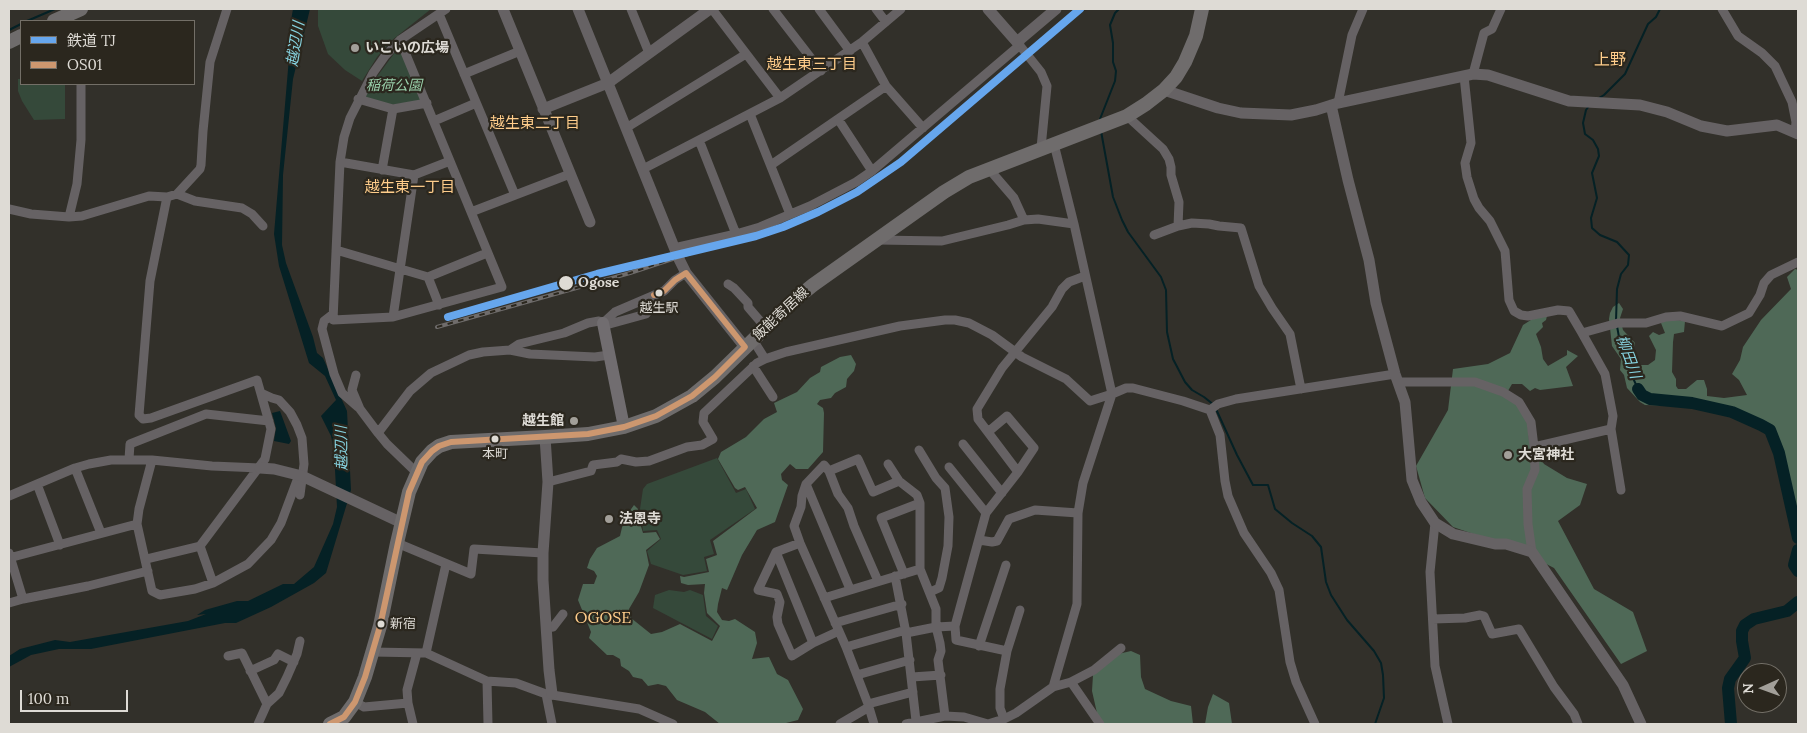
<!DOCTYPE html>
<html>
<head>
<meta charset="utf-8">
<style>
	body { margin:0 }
	#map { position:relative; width:1807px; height:733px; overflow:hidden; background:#32302a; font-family:Lora,"Noto Sans JP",serif }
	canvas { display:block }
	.frame { position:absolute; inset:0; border:10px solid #dedbd5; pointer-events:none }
	.legend { position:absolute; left:20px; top:20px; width:175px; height:65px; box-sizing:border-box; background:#2b271e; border:1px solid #736f67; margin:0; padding:6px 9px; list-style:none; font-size:15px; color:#dedbd5 }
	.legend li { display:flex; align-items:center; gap:10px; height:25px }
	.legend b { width:25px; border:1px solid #736f67 }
	.north { position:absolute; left:1737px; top:663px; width:50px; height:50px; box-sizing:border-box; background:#2b271e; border:1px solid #736f67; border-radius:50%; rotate:268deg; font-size:14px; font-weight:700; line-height:20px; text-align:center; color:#dedbd5 }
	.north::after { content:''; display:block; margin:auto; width:18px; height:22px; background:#a29f99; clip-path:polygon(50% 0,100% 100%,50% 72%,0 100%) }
	.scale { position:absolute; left:20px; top:690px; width:108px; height:22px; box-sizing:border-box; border:2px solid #dedbd5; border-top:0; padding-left:6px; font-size:15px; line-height:18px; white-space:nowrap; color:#dedbd5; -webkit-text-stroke:4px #2b271e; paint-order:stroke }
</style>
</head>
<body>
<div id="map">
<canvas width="1807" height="733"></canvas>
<div class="frame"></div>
<ul class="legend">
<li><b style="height:6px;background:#66a6ed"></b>鉄道 TJ</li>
<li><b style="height:6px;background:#cd976f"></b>OS01</li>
</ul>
<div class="north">N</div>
<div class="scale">100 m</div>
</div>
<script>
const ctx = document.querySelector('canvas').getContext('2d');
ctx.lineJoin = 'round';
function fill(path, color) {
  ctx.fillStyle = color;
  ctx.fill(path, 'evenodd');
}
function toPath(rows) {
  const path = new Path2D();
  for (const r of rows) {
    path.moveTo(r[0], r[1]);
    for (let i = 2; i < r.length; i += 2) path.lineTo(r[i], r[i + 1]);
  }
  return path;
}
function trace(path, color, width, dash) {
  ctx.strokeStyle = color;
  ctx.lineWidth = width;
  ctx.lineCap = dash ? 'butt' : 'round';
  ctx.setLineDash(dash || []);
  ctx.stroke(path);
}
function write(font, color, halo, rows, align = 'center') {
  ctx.font = font + ' Lora,"Noto Sans JP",serif';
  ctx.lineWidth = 4.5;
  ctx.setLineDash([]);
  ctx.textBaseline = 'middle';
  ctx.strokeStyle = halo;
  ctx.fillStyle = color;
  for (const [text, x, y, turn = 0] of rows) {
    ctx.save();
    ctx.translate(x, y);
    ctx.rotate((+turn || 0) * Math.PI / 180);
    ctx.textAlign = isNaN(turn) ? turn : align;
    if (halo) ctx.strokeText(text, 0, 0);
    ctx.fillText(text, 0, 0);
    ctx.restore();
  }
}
fill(toPath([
	[318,9,431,9,391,41,377,57,362,81,345,70,328,54,318,26],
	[396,51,401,51,421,99,420,101,389,105,366,98,364,95,373,82],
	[18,79,21,79,21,84,65,84,65,119,34,120,22,101,18,91],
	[717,458,736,493,746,489,755,509,710,540,714,554,704,557,707,571,683,575,651,564,647,551,661,539,657,530,643,531,640,509,643,489,647,484],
	[669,590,684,592,690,590,703,595,706,616,718,626,712,639,653,608,655,595]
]), '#35493a');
fill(toPath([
	[1795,269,1798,270,1798,518,1783,455,1774,430,1766,424,1759,428,1750,425,1735,417,1712,412,1698,400,1687,400,1675,406,1645,405,1640,402,1627,388,1624,375,1620,370,1621,359,1612,346,1609,319,1610,313,1613,307,1619,303,1623,309,1620,318,1623,330,1635,343,1633,350,1639,365,1648,365,1655,360,1656,350,1649,336,1653,332,1659,335,1665,333,1661,323,1668,319,1685,321,1684,332,1674,334,1673,342,1672,372,1676,379,1676,386,1678,389,1686,389,1697,380,1704,380,1707,389,1707,396,1724,398,1747,395,1739,380,1732,374,1740,360,1743,347,1761,320,1791,289,1787,277],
	[1547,316,1546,320,1542,323,1543,327,1536,334,1541,347,1543,359,1548,366,1567,355,1567,350,1578,356,1566,367,1573,386,1540,390,1535,388,1530,391,1522,384,1512,384,1505,396,1516,402,1528,420,1529,440,1544,464,1567,478,1587,484,1580,505,1558,521,1594,589,1633,612,1647,651,1621,664,1554,568,1515,548,1453,527,1425,498,1416,466,1448,410,1453,369,1488,364,1510,353,1523,325,1534,318],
	[851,355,856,364,854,371,847,379,846,387,835,393,831,398,820,400,817,404,823,408,824,413,823,452,808,469,796,469,790,464,781,474,782,480,788,485,775,522,757,530,742,555,727,590,722,588,718,604,717,612,722,620,729,621,735,619,755,632,757,643,752,659,769,657,777,674,788,680,803,709,798,720,782,724,720,724,705,712,677,700,666,686,658,684,648,686,642,679,633,677,629,671,621,666,620,659,613,655,607,655,589,638,591,632,578,600,583,584,594,584,597,576,594,571,587,568,590,559,597,548,620,536,624,519,634,505,638,509,640,523,643,533,656,532,660,539,646,550,649,565,639,592,629,609,631,618,651,634,662,632,680,624,712,641,720,626,707,613,704,593,705,584,688,585,681,583,680,576,684,577,709,572,706,559,717,555,713,541,757,508,745,487,738,490,735,488,718,459,721,452,746,437,764,419,777,412,774,403,797,392,810,378,820,372,821,367,840,357],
	[1131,651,1140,655,1141,677,1145,689,1171,701,1191,706,1193,724,1103,724,1097,713,1092,691,1093,675,1118,654],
	[1213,694,1229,703,1232,724,1205,724,1208,707]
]), '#4f6957');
fill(toPath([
	[293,9,310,9,293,79,283,175,282,245,286,263,313,337,317,353,323,358,347,411,351,490,326,573,314,583,271,607,236,623,225,623,91,649,59,649,31,655,9,667,9,656,20,649,55,640,70,642,188,621,206,614,197,615,205,610,237,601,248,601,283,584,294,584,314,567,333,524,337,507,334,451,331,436,321,416,336,400,325,376,309,363,279,266,274,234,290,46,289,32],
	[280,411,291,441,289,444,274,441,276,428,272,413]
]), '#052125');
trace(toPath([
	[27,21,55,9],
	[9,30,21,24],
	[1599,98,1604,95,1625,74,1648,24,1656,17,1660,9],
	[1589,106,1586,110,1583,123,1585,134,1593,140,1598,149,1599,156,1592,173,1597,198,1591,218,1592,228,1600,235,1617,242,1629,255,1628,265,1621,274,1617,289,1616,321],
	[1100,119,1115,81,1116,71,1113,62,1113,43,1110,25,1115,13,1119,9],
	[1101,131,1113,197,1122,220,1128,232,1161,277,1166,290,1167,332,1173,359,1185,382,1192,390,1204,397,1214,405],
	[1617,326,1622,354,1638,389],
	[1216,409,1237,455,1253,485,1268,485,1275,509,1292,523,1312,536,1321,547,1326,582,1331,595,1347,620,1374,651,1381,663,1383,675,1384,698,1375,724]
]), '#052125', 2);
trace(toPath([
	[1638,389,1642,395,1650,399,1692,403,1732,412,1761,425,1770,430,1779,453,1798,538],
	[1798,550,1794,565,1798,571],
	[1731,724,1728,688,1730,679,1745,658,1742,641,1742,631,1745,625,1754,619,1787,611,1798,602]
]), '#052125', 12);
trace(toPath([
	[631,9,649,53],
	[712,9,780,98],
	[773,9,821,71],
	[819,9,850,51],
	[876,9,886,22],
	[1722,9,1738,36,1762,53,1775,66,1792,102,1796,122,1795,132],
	[439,14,515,195],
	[400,40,502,287,393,317,333,320,340,162,344,137,350,118,373,73,385,56,400,40,446,9],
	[862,42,886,86,923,128],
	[1017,42,1041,72,1047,86,1041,148],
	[464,74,520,51],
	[1473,74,1484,33,1492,29,1501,9],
	[1464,76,1470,133,1471,143,1465,163,1467,177,1474,199,1479,208,1490,221,1505,251,1509,300,1514,311,1521,315,1528,316,1558,310,1569,311,1582,333,1605,374,1613,416,1611,429,1621,490],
	[358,99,393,109,382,170],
	[1338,103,1352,35,1363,9],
	[393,109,427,103],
	[750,114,790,214],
	[1127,116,1163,149,1169,159,1171,167,1171,175,1179,202,1178,226],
	[838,119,872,171],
	[434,121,476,103],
	[626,128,746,54],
	[699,140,736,234],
	[340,162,414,175,450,161],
	[771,165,886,86],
	[643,169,780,98,862,42,901,9],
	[989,169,1014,198,1024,220],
	[177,194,195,201,242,208,252,214,263,226],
	[9,209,31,214,69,217,82,216,149,196,167,197,177,194,200,169,201,165,203,131,210,62,227,9],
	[471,212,570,174],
	[69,217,77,184,81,140,81,84],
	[1154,235,1178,226,1192,223,1209,224,1219,226,1241,228,1259,286,1272,308,1290,334,1301,389],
	[877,240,942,241,1008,225,1024,220,1038,219,1074,224],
	[674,248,736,234,760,227,810,206,856,182,872,171,1020,45],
	[336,250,428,277,487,253],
	[428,277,439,305],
	[728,284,734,288,748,303,748,307,766,328],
	[333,314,324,321,322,329,334,374,342,393,358,407],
	[393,317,414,175],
	[604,328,606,325,646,314,654,304,654,295],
	[1582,333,1618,323,1646,323,1666,317,1680,316,1722,326,1749,313,1760,295,1764,283,1771,275,1798,262],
	[753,340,765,359],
	[510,350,530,354,595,357,609,355],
	[753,366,773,397],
	[356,375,352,390,360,409,378,433,410,391,431,373,469,355,483,352,510,350,519,344,564,333,588,323,599,321,603,323,615,312,664,291,675,280,686,273],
	[1398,382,1475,382,1503,392,1519,402,1531,422,1534,447,1535,470,1527,489,1528,524,1532,552],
	[261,393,272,398,279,400,290,412,297,425,302,438,304,464,300,495],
	[1210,410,1218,404,1236,399,1395,374],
	[988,432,1007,416,1034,448,1018,472,986,513,955,626,956,640,1007,651],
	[378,433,387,444,416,472],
	[963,444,1002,493],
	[1534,447,1611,429],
	[919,450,936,478,945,488,949,517,948,546,942,578,939,588,930,592],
	[129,459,130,444,206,414,269,421],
	[152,460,139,509,137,524,152,591,160,595,195,589,213,583,248,564,271,540,281,523,299,475],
	[888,464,899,481,917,495,920,503,920,569,936,609,936,627,940,643,941,651,938,660,945,716],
	[949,467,986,513],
	[75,468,101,533],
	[829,471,824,465,806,484,802,496,801,507,794,526,800,543,846,647,868,704,874,724],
	[1018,472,978,419,977,409,1002,368,1052,307,1062,289,1069,282,1085,276],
	[548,482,591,471,593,465,617,462,621,459,636,462,649,461,687,447,702,445,713,439,703,422,704,413,757,363,765,359,786,352,900,326,945,320,955,320,969,323,992,335,1022,357,1066,379,1090,401,1112,394,1126,388,1133,388,1183,401,1210,410,1220,435,1225,481,1228,496,1244,533,1271,573,1279,590,1290,662,1296,682,1315,724],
	[37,484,60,545],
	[806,484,850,589],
	[9,496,75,468,89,464,111,460,152,460,212,466,260,468],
	[1435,523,1430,572,1435,666,1448,724],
	[979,540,992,542,997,541,1009,519,1035,510,1078,513],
	[397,543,471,574,474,549,543,553],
	[800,543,776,552,758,590,777,594,780,602,777,617,778,624,792,656,813,643,839,631],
	[200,546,213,583],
	[776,552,813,643],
	[9,553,23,599],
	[9,558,137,524],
	[146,559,200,546,265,459,271,429,257,380,151,418,143,419,139,415,150,281,167,197],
	[904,574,881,518,920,503],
	[895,576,906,633,916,721],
	[878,581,854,526,848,508,838,494,829,471,858,459,873,492,899,481],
	[824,598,920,569],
	[9,603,23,599,88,586,148,571],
	[1433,619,1465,618,1480,615,1484,616,1492,634,1519,629,1554,687,1574,714,1578,724],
	[835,623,902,604],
	[546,628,553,627,563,614],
	[906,633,936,627,955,626],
	[979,646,1006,565],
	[846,647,906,630],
	[373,652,426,653,487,681,516,683,546,694,639,709,673,724],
	[426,653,446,564],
	[228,656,242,653,267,704],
	[250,671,274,660,278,654,294,662],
	[857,675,910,660],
	[912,677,941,675],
	[487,681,488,724],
	[1071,682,1100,724],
	[1053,687,1077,604,1078,513,1083,483,1112,394,1074,224,1054,144],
	[546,694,552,724],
	[355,702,364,707,408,703,413,724],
	[408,703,407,690,417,653],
	[868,704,913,692],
	[1004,719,1000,708,1000,689,1007,651,1020,610],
	[258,724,267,704,279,693,287,677,297,654,300,641],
	[840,724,869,707],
	[906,724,945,716,964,717,988,724,1004,719,1016,713,1053,687,1071,682,1094,670,1121,648]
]), '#666264', 9);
trace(toPath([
	[503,9,590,222],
	[578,9,678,257,686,273,745,347],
	[988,9,1017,42,1056,9],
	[1164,90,1218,108,1241,113,1291,115,1316,110,1338,103,1473,74,1488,75,1569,101,1640,105,1667,112,1701,126,1727,131,1777,125,1798,134],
	[1331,105,1348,180,1369,260,1376,303,1395,374,1405,402,1412,480,1421,502,1435,523,1453,534,1495,544,1506,544,1532,552,1623,685,1641,724],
	[543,109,608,83,710,9],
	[545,437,548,482,543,553,543,580,549,670,552,694],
	[260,468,274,469,302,476,402,523]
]), '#666264', 11);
trace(toPath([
	[603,323,624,427]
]), '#716d70', 12);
trace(toPath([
	[54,21,81,9],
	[9,42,21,36],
	[330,724,344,717,355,702,365,677,380,626,397,543,409,492,422,462,432,451,439,446,451,442,545,437,588,434,624,427,656,416,692,396,715,377,792,302,813,285,944,192,969,177,1127,116,1146,104,1164,90,1176,77,1185,62,1196,36,1202,9]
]), '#6f6c6c', 14);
const rail = toPath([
	[437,327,630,273,709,247]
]);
trace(rail, '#6f6c6b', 4);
trace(rail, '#2b271e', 2, [5.5]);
trace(toPath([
	[330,724,344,717,355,702,365,677,380,626,409,492,422,462,432,451,439,446,451,442,588,434,624,427,656,416,692,396,715,377,745,347,686,273,675,280,664,291,654,295]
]), '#cd976f', 6);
trace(toPath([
	[448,317,597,274,756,236,783,227,818,212,857,192,901,162,1080,9]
]), '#66a6ed', 8);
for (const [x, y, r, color] of [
	[355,48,5,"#a29f99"],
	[566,283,8,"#dedbd5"],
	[659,293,4.5,"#dedbd5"],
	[574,421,5,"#a29f99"],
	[495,439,4.5,"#dedbd5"],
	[1508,455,5,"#a29f99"],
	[609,519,5,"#a29f99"],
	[381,624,4.5,"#dedbd5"]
]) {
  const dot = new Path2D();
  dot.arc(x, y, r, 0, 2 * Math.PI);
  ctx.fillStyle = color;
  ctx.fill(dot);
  trace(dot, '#2b271e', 2);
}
write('13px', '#dedbd5', '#2b271e', [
	["越生駅",659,308],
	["本町",495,454],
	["新宿",390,624,"left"]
]);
write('bold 14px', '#dedbd5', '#2b271e', [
	["いこいの広場",365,48],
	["越生館",564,421,"right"],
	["大宮神社",1518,455],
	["法恩寺",619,519]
], 'left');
write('italic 14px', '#99d0ab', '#2b271e', [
	["稲荷公園",394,86]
]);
write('bold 14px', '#dedbd5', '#2b271e', [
	["Ogose",578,283]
], 'left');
write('14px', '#dedbd5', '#2b271e', [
	["飯能寄居線",781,314,-43]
]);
write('italic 15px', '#85d1de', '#2b271e', [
	["越辺川",296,44,-81],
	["柳田川",1628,357,70],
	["越辺川",342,448,-91]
]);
write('15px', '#ffcd8b', '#2b271e', [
	["越生東三丁目",812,65],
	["越生東二丁目",535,124],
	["越生東一丁目",410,188]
]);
write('16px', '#ffcd8b', '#2b271e', [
	["上野",1610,60],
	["OGOSE",603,618]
]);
</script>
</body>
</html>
